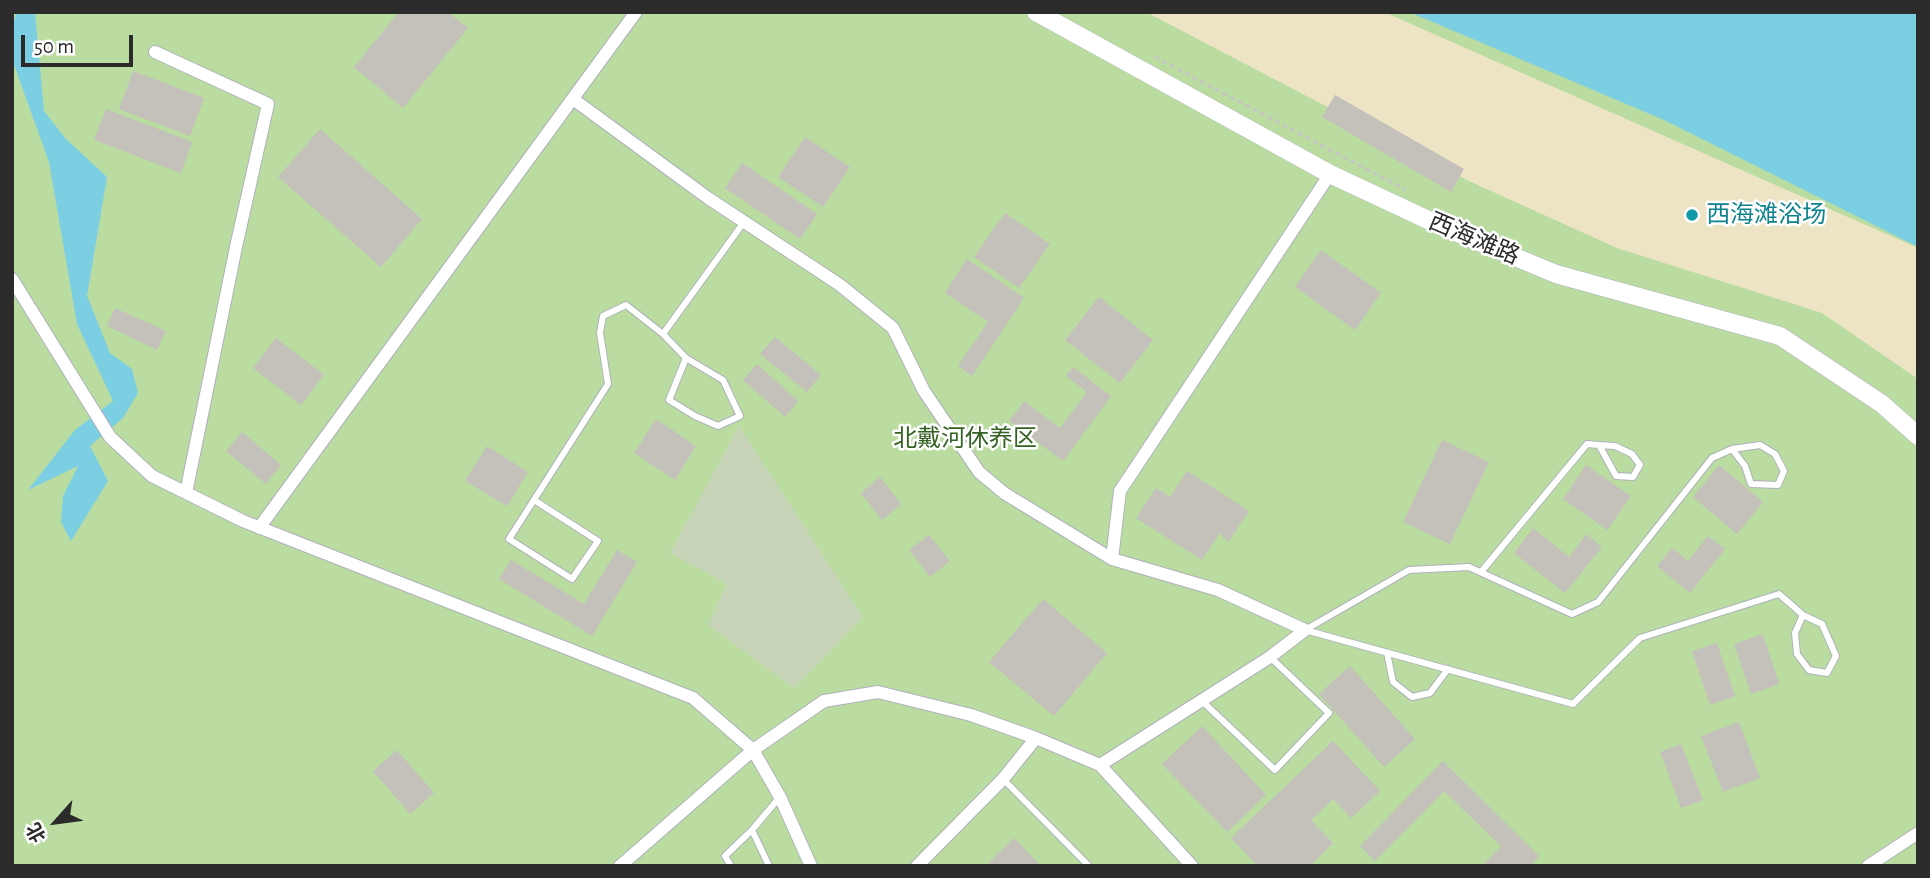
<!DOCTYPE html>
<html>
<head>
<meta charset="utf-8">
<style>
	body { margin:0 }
	#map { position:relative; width:1930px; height:878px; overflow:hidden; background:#ebe5df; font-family:"Alegreya Sans","Noto Sans SC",sans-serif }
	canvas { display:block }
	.frame { position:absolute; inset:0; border:14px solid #2b2b2b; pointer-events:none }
	.north { position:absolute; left:21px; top:787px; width:70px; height:70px; -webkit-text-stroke:5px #fff; paint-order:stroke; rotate:242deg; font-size:19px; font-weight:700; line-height:28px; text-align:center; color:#2b2b2b }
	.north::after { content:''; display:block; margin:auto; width:24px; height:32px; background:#2b2b2b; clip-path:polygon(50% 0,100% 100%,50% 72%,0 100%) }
	.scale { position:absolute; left:21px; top:35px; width:112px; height:32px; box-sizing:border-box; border:4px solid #2b2b2b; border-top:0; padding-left:9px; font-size:21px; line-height:24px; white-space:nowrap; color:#2b2b2b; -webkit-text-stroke:5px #fff; paint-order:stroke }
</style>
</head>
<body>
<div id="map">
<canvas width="1930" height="878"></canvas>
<div class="frame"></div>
<div class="north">北</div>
<div class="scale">50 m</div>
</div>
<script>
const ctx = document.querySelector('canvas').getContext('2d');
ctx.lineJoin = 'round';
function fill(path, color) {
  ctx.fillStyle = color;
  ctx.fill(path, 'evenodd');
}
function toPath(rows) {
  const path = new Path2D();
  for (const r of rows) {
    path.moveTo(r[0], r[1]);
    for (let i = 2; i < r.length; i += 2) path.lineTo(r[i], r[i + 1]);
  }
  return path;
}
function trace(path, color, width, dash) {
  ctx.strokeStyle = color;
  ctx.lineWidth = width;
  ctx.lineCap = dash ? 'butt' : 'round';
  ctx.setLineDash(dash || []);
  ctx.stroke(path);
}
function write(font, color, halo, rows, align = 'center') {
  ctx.font = font + ' "Alegreya Sans","Noto Sans SC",sans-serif';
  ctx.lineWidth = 5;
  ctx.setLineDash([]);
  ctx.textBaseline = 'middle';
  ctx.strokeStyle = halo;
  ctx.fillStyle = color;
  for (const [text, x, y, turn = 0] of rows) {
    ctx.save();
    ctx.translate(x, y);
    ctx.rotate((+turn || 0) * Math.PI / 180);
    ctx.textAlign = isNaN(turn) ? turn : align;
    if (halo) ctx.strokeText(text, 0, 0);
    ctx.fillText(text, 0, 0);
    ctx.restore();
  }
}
fill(toPath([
	[12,12,1918,12,1918,866,12,866]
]), '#badca1');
fill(toPath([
	[1146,12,1384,12,1918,248,1918,379,1822,313,1617,248,1469,181]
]), '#ede4c5');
fill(toPath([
	[739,426,863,617,794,688,708,625,727,584,670,553]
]), '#c7d4b8');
fill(toPath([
	[17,12,35,12,44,111,66,139,107,177,87,296,110,353,132,369,138,393,123,418,90,446,108,481,71,541,61,522,63,496,78,466,28,490,75,430,113,401,77,324,49,162,14,65,12,26],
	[1409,12,1918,12,1918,247,1664,120]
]), '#7ccfe3');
fill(toPath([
	[399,12,448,12,468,28,403,108,354,67],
	[133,71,204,98,190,136,119,109],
	[1335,95,1464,169,1451,192,1322,117],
	[106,109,192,142,181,173,94,140],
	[320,129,422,219,381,267,278,177],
	[805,137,850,167,823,207,778,177],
	[742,163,817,214,800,239,725,188],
	[1005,213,1050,244,1019,288,974,257],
	[1321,250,1381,293,1355,330,1295,287],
	[967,259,1024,298,972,376,958,366,988,322,945,293],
	[1099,297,1153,340,1120,383,1065,340],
	[115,308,166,331,157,350,107,326],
	[775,337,821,375,807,392,760,354],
	[276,338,324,375,301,405,253,368],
	[757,364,798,401,785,417,743,380],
	[1073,367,1111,396,1063,461,1009,421,1024,401,1060,428,1087,392,1066,376],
	[656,419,696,446,675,480,634,453],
	[242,432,281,465,266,484,226,451],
	[1442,440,1489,462,1450,544,1403,522],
	[487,446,528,472,507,506,465,481],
	[1586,465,1631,496,1607,530,1563,499],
	[1719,465,1763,502,1737,534,1693,497],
	[1187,471,1249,511,1228,542,1220,533,1202,560,1136,518,1156,488,1170,497],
	[880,477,901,504,882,520,861,493],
	[1533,528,1569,557,1586,534,1602,547,1565,593,1514,553],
	[929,535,950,561,930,577,909,550],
	[1708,536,1725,549,1690,593,1657,566,1672,548,1688,561],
	[617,550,637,562,592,636,499,579,511,560,584,604],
	[1043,599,1107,653,1054,716,989,662],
	[1763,634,1779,684,1751,694,1734,644],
	[1717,643,1735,696,1710,705,1692,651],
	[1350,666,1415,739,1384,767,1319,694],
	[1739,722,1760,778,1723,792,1701,736],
	[1202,726,1266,795,1227,832,1162,764],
	[1333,741,1380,791,1351,818,1333,799,1311,820,1333,843,1310,866,1258,866,1231,838],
	[1681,744,1703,800,1681,808,1660,752],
	[397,750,434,793,410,814,373,771],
	[1443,761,1539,856,1530,866,1482,866,1501,846,1444,791,1375,861,1360,846],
	[1014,838,1041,866,992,866,989,862]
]), '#c4c0ba');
const lane = toPath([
	[663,334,744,222],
	[534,500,598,541,572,579,509,539,608,384,600,333,603,316,626,305,663,334,686,358,669,400,695,416,718,426,740,416,723,380,686,358],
	[1481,572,1587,444,1599,445,1615,446,1632,454,1640,465,1633,477,1616,476,1599,445],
	[1305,630,1573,704,1640,638,1779,594,1803,615,1822,624,1836,656,1827,673,1809,670,1797,654,1795,633,1803,615],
	[1305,630,1409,570,1469,567,1572,614,1598,602,1712,458,1732,449,1760,445,1775,454,1784,471,1778,485,1751,484,1745,466,1732,449],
	[1387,653,1393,682,1412,697,1430,693,1448,669],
	[1202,701,1275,770,1329,713,1270,657],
	[1003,779,1089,866],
	[752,830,769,866],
	[731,866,725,856,752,830,779,798]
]);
const street = toPath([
	[155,52,268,104,236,247,186,493],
	[573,99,708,198,840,285,893,328,924,391,979,472,1004,493,1112,559,1218,590,1305,630,1270,657,1100,765],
	[12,279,110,437,152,476,243,521,693,698,753,750,780,797,811,866],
	[259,528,636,12],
	[1112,559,1120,491,1330,174],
	[620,866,753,750,824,701,878,692,971,715,1036,738,1100,765,1192,866],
	[917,866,1003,779,1036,738],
	[1868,866,1918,833]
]);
const secondary = toPath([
	[1036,12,1330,174,1443,227,1556,274,1780,336,1882,404,1918,436]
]);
trace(lane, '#afb2ba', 8);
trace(street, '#afb2ba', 14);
trace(secondary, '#afb2ba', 19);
trace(toPath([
	[1155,57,1406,190]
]), '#c4c4c4', 2.5, [5, 3.5]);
trace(lane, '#fff', 6);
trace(street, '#fff', 12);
trace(secondary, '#fff', 18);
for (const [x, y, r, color] of [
	[1692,215,7,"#0f9aa8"]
]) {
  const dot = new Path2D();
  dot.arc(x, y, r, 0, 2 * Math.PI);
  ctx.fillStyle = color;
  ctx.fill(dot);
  trace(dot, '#fff', 2.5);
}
write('24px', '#0d838f', '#fff', [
	["西海滩浴场",1706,215]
], 'left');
write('24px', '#2b2b2b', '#fff', [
	["西海滩路",1474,239,23]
]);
write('24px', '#346222', '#fff', [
	["北戴河休养区",965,439]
]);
</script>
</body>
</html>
